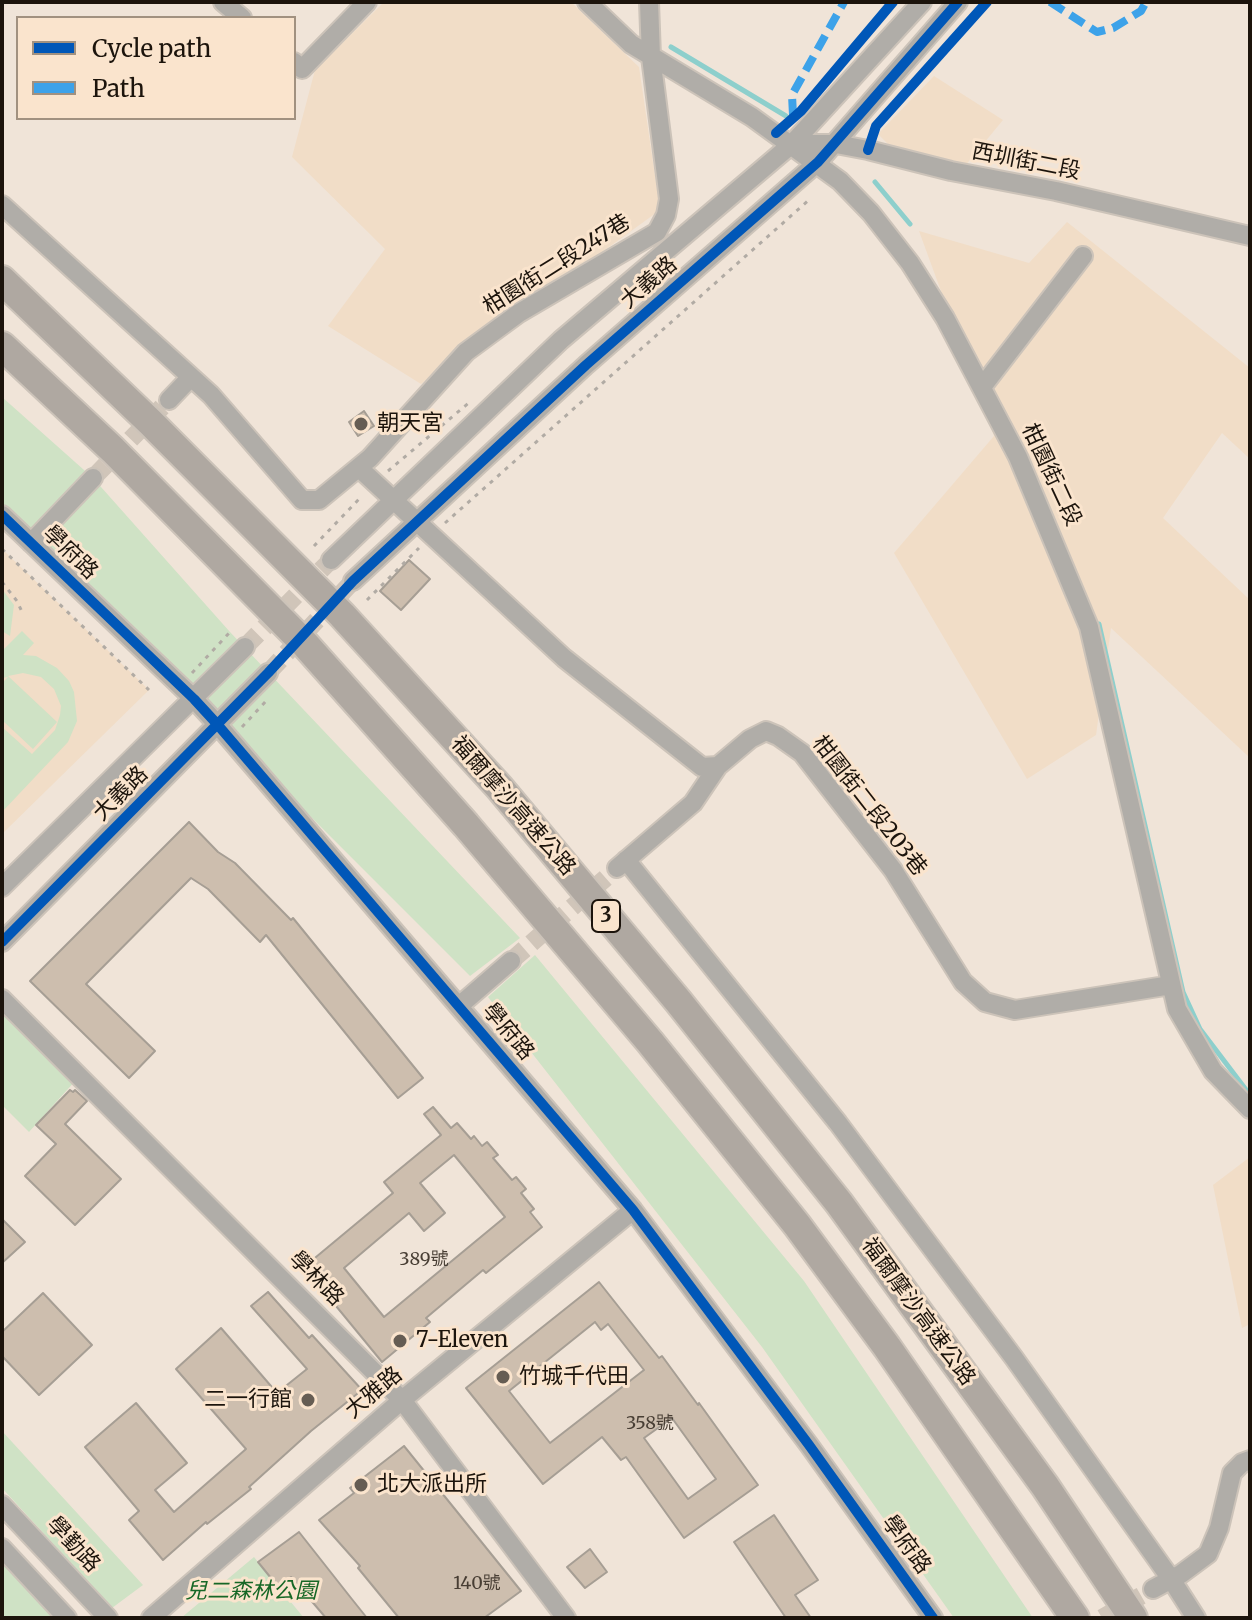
<!DOCTYPE html>
<html>
<head>
<meta charset="utf-8">
<style>
	body { margin:0 }
	#map { position:relative; width:1252px; height:1620px; overflow:hidden; background:#f0e4d8; font-family:Merriweather,serif }
	canvas { display:block }
	.frame { position:absolute; inset:0; border:4px solid #1c140c; pointer-events:none }
	.legend { position:absolute; left:16px; top:16px; width:280px; height:104px; box-sizing:border-box; background:#fae4cd; border:2px solid #a19180; margin:0; padding:10px 14px; list-style:none; font-size:24px; color:#1c140c }
	.legend li { display:flex; align-items:center; gap:16px; height:40px }
	.legend b { width:40px; border:2px solid #a19180 }
</style>
</head>
<body>
<div id="map">
<canvas width="1252" height="1620"></canvas>
<div class="frame"></div>
<ul class="legend">
<li><b style="height:10px;background:#0057b8"></b>Cycle path</li>
<li><b style="height:10px;background:#3da2e9"></b>Path</li>
</ul>
</div>
<script>
const ctx = document.querySelector('canvas').getContext('2d');
ctx.lineJoin = 'round';
function fill(path, color) {
  ctx.fillStyle = color;
  ctx.fill(path, 'evenodd');
}
function toPath(rows) {
  const path = new Path2D();
  for (const r of rows) {
    path.moveTo(r[0], r[1]);
    for (let i = 2; i < r.length; i += 2) path.lineTo(r[i], r[i + 1]);
  }
  return path;
}
function trace(path, color, width, dash) {
  ctx.strokeStyle = color;
  ctx.lineWidth = width;
  ctx.lineCap = dash ? 'butt' : 'round';
  ctx.setLineDash(dash || []);
  ctx.stroke(path);
}
function write(font, color, halo, rows, align = 'center') {
  ctx.font = font + ' Merriweather,"Noto Sans TC",serif';
  ctx.lineWidth = 6;
  ctx.setLineDash([]);
  ctx.textBaseline = 'middle';
  ctx.strokeStyle = halo;
  ctx.fillStyle = color;
  for (const [text, x, y, turn = 0] of rows) {
    ctx.save();
    ctx.translate(x, y);
    ctx.rotate((+turn || 0) * Math.PI / 180);
    ctx.textAlign = isNaN(turn) ? turn : align;
    if (halo) ctx.strokeText(text, 0, 0);
    ctx.fillText(text, 0, 0);
    ctx.restore();
  }
}
fill(toPath([
	[384,2,571,2,639,67,660,210,421,384,328,326,385,249,292,157,315,70],
	[934,76,1003,120,965,166,888,144,878,134],
	[1067,222,1250,368,1250,459,1222,433,1163,518,1250,600,1250,758,1111,628,1096,735,1027,779,894,553,994,436,919,231,1029,263],
	[2,549,149,690,2,834],
	[1250,1157,1250,1324,1242,1328,1213,1185]
]), '#f1ddc7');
fill(toPath([
	[2,397,93,478,230,632,520,938,470,976,206,712,2,515],
	[2,589,14,605,10,636,2,631],
	[22,631,34,643,23,655,36,656,57,668,69,681,74,692,77,721,68,742,2,812,2,727,32,754,55,730,60,715,61,706,54,689,41,677,23,673,8,676,57,722,33,749,2,720,2,683,8,677,2,678,2,651],
	[535,955,804,1281,1033,1618,954,1618,762,1347,488,997],
	[2,1007,77,1079,29,1132,2,1105],
	[2,1431,143,1585,112,1608,2,1488],
	[254,1557,304,1618,181,1618],
	[2,1558,58,1618,2,1618]
]), '#cfe2c5');
trace(toPath([
	[671,47,786,116],
	[875,182,910,224],
	[1099,624,1183,992,1200,1029,1250,1095]
]), '#8dcfcc', 5);
const building = toPath([
	[364,411,374,426,358,436,349,422,364,411],
	[409,560,430,579,401,610,380,591,409,560],
	[189,822,218,852,235,863,291,920,293,918,423,1078,398,1098,266,935,260,942,208,889,191,878,86,984,155,1051,129,1078,30,981,189,822],
	[70,1090,73,1092,75,1090,87,1101,65,1124,121,1179,75,1225,25,1176,56,1144,36,1125,70,1090],
	[433,1107,451,1128,457,1123,471,1139,474,1136,482,1146,487,1142,498,1155,493,1158,512,1180,516,1177,526,1189,521,1193,534,1209,530,1212,542,1227,486,1273,483,1270,426,1318,430,1322,382,1362,304,1267,393,1193,384,1182,441,1135,424,1114,433,1107],
	[454,1155,505,1217,384,1317,344,1268,409,1213,424,1231,445,1213,420,1183,454,1155],
	[2,1219,25,1242,2,1263,2,1219],
	[599,1282,659,1358,662,1356,698,1405,699,1403,758,1485,684,1538,626,1457,621,1460,602,1437,543,1484,466,1388,599,1282],
	[595,1322,601,1330,608,1324,644,1370,550,1443,509,1391,595,1322],
	[672,1418,716,1479,688,1499,644,1438,672,1418],
	[268,1292,309,1338,312,1335,362,1390,311,1431,249,1487,251,1489,207,1524,206,1522,163,1560,129,1520,139,1511,85,1447,136,1403,187,1463,155,1490,174,1512,246,1449,176,1369,221,1328,277,1393,307,1369,251,1306,268,1292],
	[43,1293,92,1345,39,1395,2,1356,2,1332,43,1293],
	[404,1446,521,1591,484,1618,399,1618,358,1568,360,1566,319,1520,354,1493,350,1488,404,1446],
	[774,1515,818,1580,795,1595,811,1618,786,1618,734,1542,774,1515],
	[299,1532,351,1598,367,1618,326,1618,291,1577,279,1588,258,1562,299,1532],
	[590,1549,607,1572,585,1588,567,1567,590,1549]
]);
fill(building, '#cdbeae');
trace(building, '#a69e94', 2);
trace(toPath([
	[93,478,169,400],
	[245,647,331,560],
	[268,673,353,581],
	[511,961,617,868],
	[1102,1618,1153,1589]
]), '#d0c5b9', 18, [18, 9]);
const minor = toPath([
	[223,2,242,18],
	[587,2,631,44,752,117,840,181,871,213,910,263,945,318,1018,457,1089,627,1177,1009,1213,1071,1250,1109],
	[294,62,302,69,367,2],
	[792,144,836,144,868,150,951,171,1056,191,1250,236],
	[2,205,211,395,302,500,319,500,370,458,466,352,519,313,657,232,666,215,669,199,651,57,649,2],
	[982,387,1083,256],
	[169,400,191,377],
	[359,468,564,658,702,767,718,766,750,739,766,731,778,736,802,753,893,870,963,982,985,1002,1015,1010,1171,985],
	[2,515,194,699,217,724,633,1210,809,1445,933,1618],
	[31,543,93,478],
	[331,560,561,340,792,144,922,2],
	[353,581,586,365,818,162,958,2],
	[626,860,838,1123,1014,1358,1171,1579,1196,1618],
	[617,868,693,803,718,766],
	[2,887,245,647],
	[2,942,268,673],
	[2,999,402,1400,566,1618],
	[459,1006,511,961],
	[2,1505,108,1618],
	[2,1548,67,1618],
	[1153,1589,1181,1574,1208,1554,1219,1528,1232,1473,1242,1463,1250,1460],
	[151,1618,402,1400,633,1210]
]);
const highway = toPath([
	[2,280,150,422,342,615,499,787,678,1001,839,1203,1045,1486,1133,1618],
	[2,346,113,450,303,642,466,825,650,1042,797,1225,887,1347,1075,1618]
]);
trace(minor, '#ccc3b9', 22);
trace(highway, '#ccc3b9', 32);
trace(toPath([
	[388,471,471,401],
	[445,523,810,199],
	[314,546,362,496],
	[2,549,149,690],
	[2,582,17,601,23,614],
	[367,600,419,548],
	[192,673,230,632],
	[242,727,267,700]
]), '#b1aba4', 3, [4, 6]);
trace(minor, '#b0ada8', 18);
trace(highway, '#afa8a1', 28);
trace(toPath([
	[1050,2,1097,32,1113,28,1141,11,1146,2],
	[793,115,792,95,844,2]
]), '#3da2e9', 8, [16, 8]);
trace(toPath([
	[776,133,801,111,893,2],
	[868,150,876,126,987,2],
	[2,515,194,699,217,724,633,1210,809,1445,933,1618],
	[2,942,268,673,353,581,586,365,818,162,958,2]
]), '#0057b8', 10);
for (const [x, y, r, color] of [
	[361,424,8,"#665d53"],
	[400,1341,8,"#665d53"],
	[503,1377,8,"#665d53"],
	[308,1400,8,"#665d53"],
	[361,1485,8,"#665d53"]
]) {
  const dot = new Path2D();
  dot.arc(x, y, r, 0, 2 * Math.PI);
  ctx.fillStyle = color;
  ctx.fill(dot);
  trace(dot, '#fae4cd', 3);
}
write('18px', '#483e34', null, [
	["389號",424,1260],
	["358號",650,1424],
	["140號",477,1584]
]);
for (const [x, y, w] of [
	[606,916,28]
]) {
  const box = new Path2D();
  box.roundRect(x - w / 2, y - 16, w, 32, 6);
  ctx.fillStyle = '#fae4cd';
  ctx.fill(box);
  trace(box, '#1c140c', 2);
}
write('bold 20px', '#1c140c', null, [
	["3",606,916]
]);
write('22px', '#1c140c', '#fae4cd', [
	["西圳街二段",1026,162,11],
	["柑園街二段247巷",557,265,-32],
	["大義路",649,283,-41],
	["柑園街二段",1051,475,65],
	["學府路",70,553,44],
	["大義路",121,794,-45],
	["福爾摩沙高速公路",513,806,49],
	["柑園街二段203巷",869,806,52],
	["學府路",508,1032,50],
	["學林路",316,1279,45],
	["福爾摩沙高速公路",918,1312,54],
	["大雅路",374,1393,-40],
	["學勤路",73,1545,47],
	["學府路",906,1545,54]
]);
write('22px', '#1c140c', '#fae4cd', [
	["朝天宮",377,424],
	["7-Eleven",416,1341],
	["竹城千代田",519,1377],
	["二一行館",292,1400,"right"],
	["北大派出所",377,1485]
], 'left');
write('italic 22px', '#176726', '#fae4cd', [
	["兒二森林公園",251,1592]
]);
</script>
</body>
</html>
